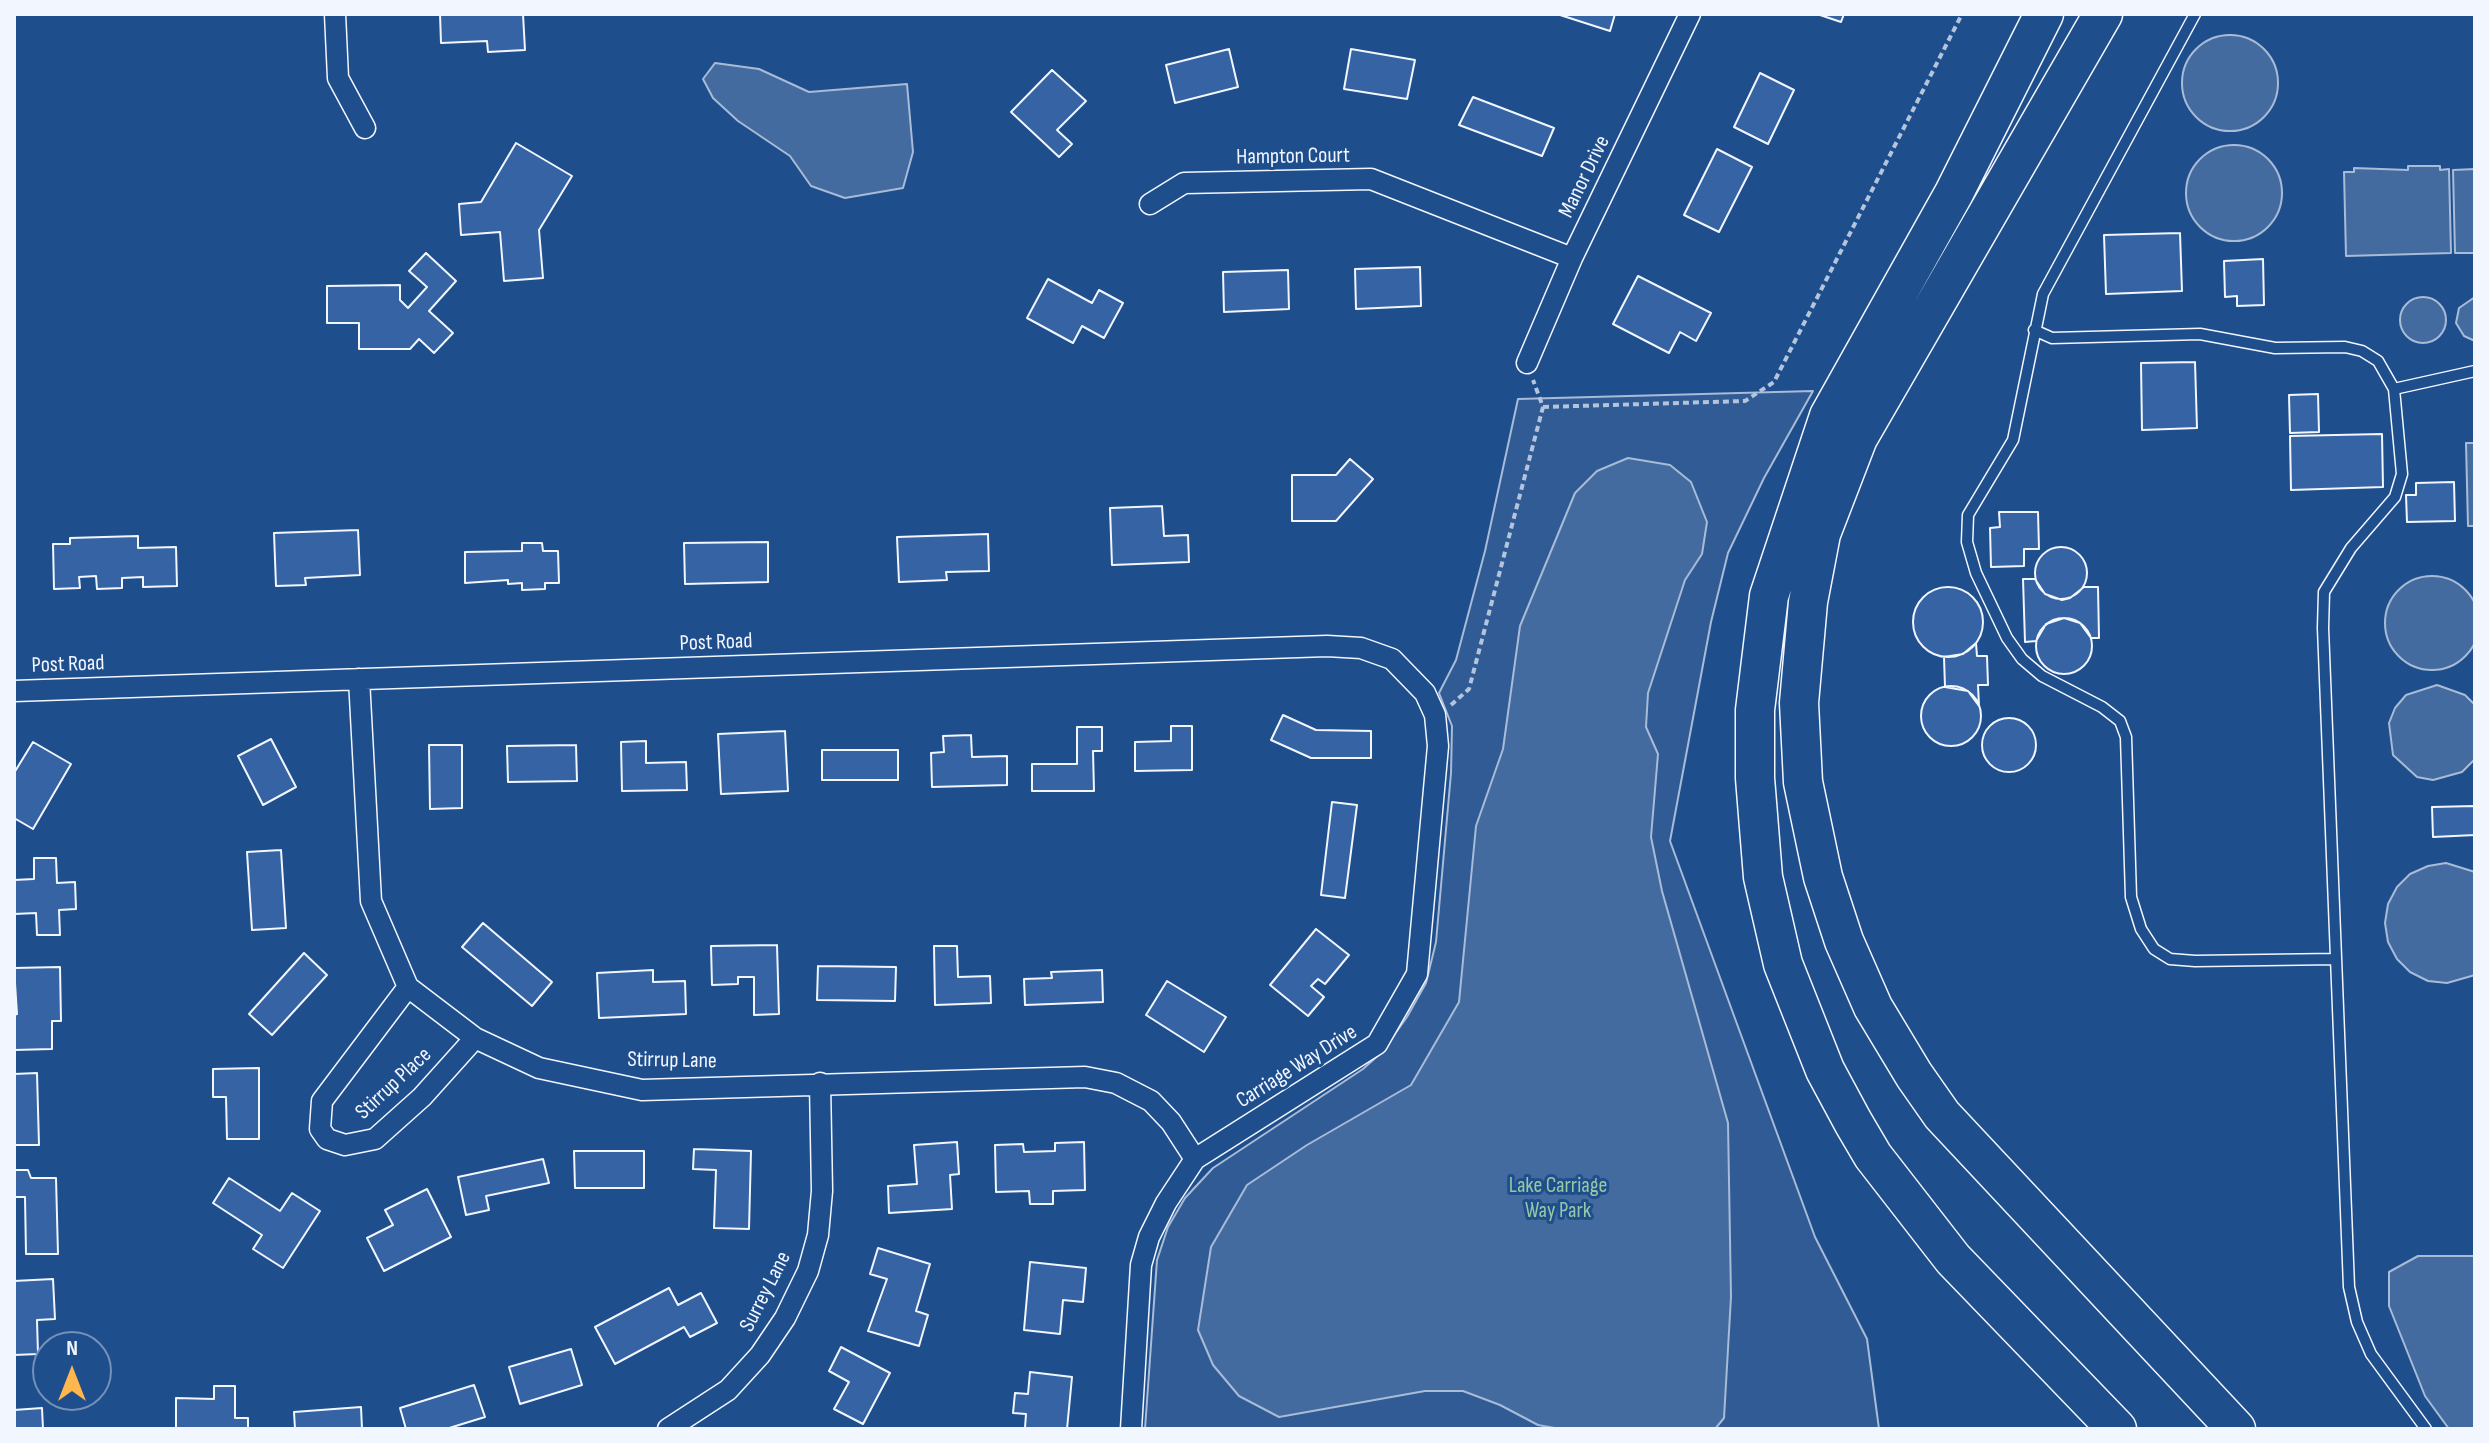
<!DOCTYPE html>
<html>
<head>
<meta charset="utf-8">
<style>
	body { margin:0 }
	#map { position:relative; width:2489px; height:1443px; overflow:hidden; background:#1f4e8c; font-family:"Sofia Sans Condensed",sans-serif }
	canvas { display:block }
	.frame { position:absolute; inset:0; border:16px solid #f2f6ff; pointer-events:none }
	.north { position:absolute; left:32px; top:1331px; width:80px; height:80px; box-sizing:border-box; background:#1f4e8c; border:2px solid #7391ba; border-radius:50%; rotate:0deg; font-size:22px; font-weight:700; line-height:32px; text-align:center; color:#f2f6ff }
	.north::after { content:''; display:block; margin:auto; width:28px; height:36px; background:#ffb74d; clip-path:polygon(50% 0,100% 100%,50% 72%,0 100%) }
</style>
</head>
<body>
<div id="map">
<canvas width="2489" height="1443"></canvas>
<div class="frame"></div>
<div class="north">N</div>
</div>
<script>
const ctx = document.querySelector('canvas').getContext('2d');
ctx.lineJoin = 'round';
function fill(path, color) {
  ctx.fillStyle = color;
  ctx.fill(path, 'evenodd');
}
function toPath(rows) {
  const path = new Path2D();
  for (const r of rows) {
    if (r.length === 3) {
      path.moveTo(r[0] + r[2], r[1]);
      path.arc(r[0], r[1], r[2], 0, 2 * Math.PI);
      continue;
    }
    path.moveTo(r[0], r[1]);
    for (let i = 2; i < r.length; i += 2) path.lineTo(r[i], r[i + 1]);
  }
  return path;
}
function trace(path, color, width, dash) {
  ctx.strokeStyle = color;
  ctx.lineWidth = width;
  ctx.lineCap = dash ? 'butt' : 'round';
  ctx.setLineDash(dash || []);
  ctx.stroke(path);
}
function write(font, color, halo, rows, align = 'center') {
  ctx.font = font + ' "Sofia Sans Condensed",sans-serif';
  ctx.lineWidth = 6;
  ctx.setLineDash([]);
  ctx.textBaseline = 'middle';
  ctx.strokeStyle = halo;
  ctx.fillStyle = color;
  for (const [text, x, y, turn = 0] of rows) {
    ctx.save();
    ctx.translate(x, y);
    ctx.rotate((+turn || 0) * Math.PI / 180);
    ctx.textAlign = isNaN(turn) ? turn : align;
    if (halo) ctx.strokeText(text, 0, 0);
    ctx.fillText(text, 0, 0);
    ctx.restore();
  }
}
const built = toPath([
	[1813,391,1764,478,1728,553,1711,622,1670,841,1815,1237,1867,1339,1879,1429,1145,1429,1157,1260,1168,1227,1185,1198,1213,1168,1363,1069,1382,1052,1407,1017,1426,983,1436,942,1451,773,1452,726,1439,693,1456,660,1485,551,1518,399,1813,391]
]);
fill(built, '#305b95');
trace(built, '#a8bbd7', 2);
const water = toPath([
	[2230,83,48],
	[715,63,759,69,809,92,907,84,913,152,903,188,845,198,811,186,790,156,738,121,713,98,703,79,715,63],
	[2234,193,48],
	[2408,166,2440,166,2440,170,2449,169,2451,253,2346,256,2344,172,2354,172,2354,168,2408,170,2408,166],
	[2475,169,2475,253,2455,253,2453,170,2475,169],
	[2475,297,2475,341,2464,336,2456,323,2459,308,2475,297],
	[2423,320,23],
	[2466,443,2475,443,2475,526,2468,526,2466,443],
	[1628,458,1670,465,1691,482,1707,522,1702,554,1685,580,1648,693,1646,727,1658,754,1651,837,1662,891,1728,1123,1731,1297,1724,1418,1715,1429,1560,1429,1538,1425,1500,1405,1463,1391,1425,1391,1279,1417,1239,1396,1213,1365,1198,1330,1211,1247,1247,1185,1307,1145,1411,1085,1459,1002,1476,826,1503,749,1520,626,1575,493,1597,471,1628,458],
	[2432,623,47],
	[2437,685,2465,695,2475,705,2475,759,2462,772,2433,780,2417,777,2393,755,2389,723,2395,708,2406,695,2437,685],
	[2446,863,2475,872,2475,975,2447,983,2428,981,2410,972,2397,959,2388,942,2385,923,2388,904,2397,887,2410,874,2428,866,2446,863],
	[2418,1256,2475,1256,2475,1429,2449,1429,2425,1396,2389,1306,2389,1272,2418,1256]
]);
fill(water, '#446ba0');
trace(water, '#a8bbd7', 2);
const building = toPath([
	[440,14,523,14,525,50,488,52,487,41,441,43,440,14],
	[1557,14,1615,14,1610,31,1557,14],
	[1817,14,1844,14,1841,22,1817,14],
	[1229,49,1238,87,1175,103,1166,65,1229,49],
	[1351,49,1415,60,1407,99,1344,89,1351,49],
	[1052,70,1086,101,1057,130,1072,144,1059,157,1011,112,1052,70],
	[1760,73,1794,90,1768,144,1734,127,1760,73],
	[1473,97,1554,128,1542,156,1459,125,1473,97],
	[516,143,572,176,539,230,543,278,504,281,500,232,461,235,459,204,481,202,516,143],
	[1717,149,1752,167,1719,232,1684,215,1717,149],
	[2180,233,2182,291,2106,294,2104,235,2180,233],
	[426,253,456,281,429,311,453,333,434,353,419,339,410,349,359,349,359,323,327,323,327,286,400,285,400,300,408,308,427,287,409,271,426,253],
	[2263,259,2264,305,2237,306,2237,296,2225,297,2224,261,2263,259],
	[1420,267,1421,306,1356,309,1355,269,1420,267],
	[1288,270,1289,309,1224,312,1223,272,1288,270],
	[1638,276,1711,313,1696,341,1680,332,1669,353,1613,324,1638,276],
	[1048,279,1092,303,1099,290,1123,303,1104,338,1082,326,1073,343,1027,318,1048,279],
	[2195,362,2197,428,2142,430,2141,363,2195,362],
	[2318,394,2319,432,2290,433,2289,395,2318,394],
	[2382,434,2383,487,2291,490,2290,436,2382,434],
	[1350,459,1373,479,1336,521,1292,521,1292,475,1336,475,1350,459],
	[2454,482,2455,521,2407,522,2406,495,2416,495,2416,483,2454,482],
	[1162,506,1164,536,1188,535,1189,562,1112,565,1110,508,1162,506],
	[1999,512,2038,512,2039,549,2024,549,2024,566,1991,567,1990,528,2000,527,1999,512],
	[358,530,360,575,305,578,306,585,276,586,274,533,358,530],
	[988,534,989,571,946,572,947,580,899,582,897,537,988,534],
	[138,536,138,548,176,547,177,586,143,587,143,577,122,578,122,588,97,589,96,576,79,577,80,588,54,589,53,544,70,544,70,538,138,536],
	[768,542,768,582,685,584,684,543,768,542],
	[522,543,542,543,543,551,558,551,559,583,545,583,545,589,522,590,522,583,508,584,508,580,465,583,465,552,522,551,522,543],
	[2061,573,26],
	[2023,579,2035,579,2045,594,2062,600,2070,598,2084,587,2098,587,2099,638,2091,638,2080,623,2064,618,2046,624,2036,641,2025,642,2023,579],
	[1948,622,35],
	[2064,646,28],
	[1976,643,1977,656,1987,656,1988,685,1978,685,1979,706,1968,691,1945,687,1944,657,1963,654,1976,643],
	[1951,716,30],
	[1283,715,1316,730,1371,731,1371,758,1311,758,1271,740,1283,715],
	[2009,745,27],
	[1171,726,1192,726,1192,770,1135,771,1135,742,1171,741,1171,726],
	[1077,727,1102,727,1102,751,1093,751,1094,791,1032,791,1032,764,1077,764,1077,727],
	[785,731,788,791,721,794,718,734,785,731],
	[971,735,972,757,1007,756,1007,785,932,787,931,753,944,752,943,736,971,735],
	[271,739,296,787,263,805,238,756,271,739],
	[646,741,646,763,686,762,687,790,622,791,621,742,646,741],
	[33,742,71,764,33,829,14,818,14,773,33,742],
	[429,745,462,745,462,808,430,809,429,745],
	[576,745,577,781,508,782,507,746,576,745],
	[822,750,898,750,898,780,822,780,822,750],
	[1332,802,1357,805,1345,898,1321,895,1332,802],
	[2475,806,2475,835,2433,837,2432,807,2475,806],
	[281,850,286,928,252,930,247,852,281,850],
	[34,858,56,858,57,883,75,882,76,909,59,910,60,935,37,935,36,913,14,914,14,880,34,879,34,858],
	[483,923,552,982,532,1006,462,947,483,923],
	[1316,929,1349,955,1325,984,1318,979,1311,986,1324,997,1308,1016,1270,985,1316,929],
	[777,945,779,1014,754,1015,754,977,738,977,738,984,712,985,711,946,777,945],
	[934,946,957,946,958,977,990,976,991,1003,935,1005,934,946],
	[304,953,327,975,272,1035,249,1014,304,953],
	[818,966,896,967,895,1001,817,1000,818,966],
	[60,967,61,1021,52,1021,52,1049,14,1050,14,1015,17,1014,14,968,60,967],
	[653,970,653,982,685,981,686,1014,599,1018,597,973,653,970],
	[1102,970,1103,1002,1025,1005,1024,979,1052,978,1051,972,1102,970],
	[1167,981,1226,1017,1204,1052,1146,1015,1167,981],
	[259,1068,259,1139,227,1139,226,1097,213,1097,213,1069,259,1068],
	[37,1073,39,1145,14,1145,14,1074,37,1073],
	[957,1142,959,1174,950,1175,952,1209,889,1213,888,1186,917,1184,914,1145,957,1142],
	[1084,1142,1085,1190,1053,1191,1053,1204,1030,1204,1029,1191,996,1192,995,1145,1023,1144,1024,1152,1055,1151,1055,1143,1084,1142],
	[694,1149,751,1151,749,1229,714,1228,716,1170,693,1169,694,1149],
	[574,1151,644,1151,644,1188,575,1188,574,1151],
	[543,1159,549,1183,486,1196,489,1210,466,1215,458,1177,543,1159],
	[14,1170,28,1170,31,1178,56,1178,58,1254,26,1254,25,1197,14,1197,14,1170],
	[229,1178,280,1211,292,1193,320,1211,283,1268,253,1249,262,1235,213,1203,229,1178],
	[427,1189,451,1237,384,1271,367,1238,393,1225,385,1210,427,1189],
	[878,1248,930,1264,916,1311,928,1315,919,1346,868,1331,887,1279,870,1274,878,1248],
	[1030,1262,1086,1268,1083,1302,1063,1300,1060,1334,1024,1330,1030,1262],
	[53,1279,55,1319,37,1320,38,1354,14,1355,14,1281,53,1279],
	[669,1288,678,1305,701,1293,717,1323,690,1337,684,1327,615,1364,595,1327,669,1288],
	[841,1347,890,1373,863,1424,834,1409,849,1382,829,1371,841,1347],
	[571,1349,582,1385,520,1404,509,1367,571,1349],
	[1030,1372,1072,1377,1067,1429,1025,1428,1026,1414,1013,1413,1015,1393,1028,1394,1030,1372],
	[474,1385,485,1417,446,1429,406,1429,400,1408,474,1385],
	[214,1386,235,1386,235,1418,248,1418,248,1429,176,1429,176,1398,214,1399,214,1386],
	[361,1407,362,1429,295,1429,294,1412,361,1407],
	[42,1408,43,1429,14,1429,14,1410,42,1408]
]);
fill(building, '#3563a3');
trace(building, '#f2f6ff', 2);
const lane = toPath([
	[2195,14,2043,294,2013,440,1968,515,1967,542,1976,573,2007,638,2022,659,2042,676,2102,707,2120,721,2126,737,2131,897,2141,929,2154,949,2170,959,2195,961,2335,959],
	[2034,330,2052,338,2200,334,2275,348,2345,347,2362,351,2378,361,2394,389,2402,474,2395,497,2351,548,2324,592,2323,628,2349,1287,2357,1322,2371,1354,2426,1429],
	[2394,389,2475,371]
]);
const street = toPath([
	[335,14,338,78,365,128],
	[1150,204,1184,183,1371,179,1572,258],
	[1527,363,1572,258,1690,14],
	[359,679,371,901,408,987,475,1038,539,1068,642,1090,1085,1077,1116,1083,1151,1101,1171,1122,1195,1159],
	[14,691,1327,646,1361,648,1392,659,1425,693,1435,715,1438,746,1417,974,1377,1044,1195,1159,1166,1203,1149,1237,1141,1265,1131,1429],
	[408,987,322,1101,320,1129,327,1139,345,1145,375,1139,422,1097,475,1038],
	[668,1429,728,1390,760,1355,785,1318,808,1271,818,1235,822,1191,820,1083]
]);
const highway = toPath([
	[2044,14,1954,193,1829,416,1769,596,1755,710,1755,778,1763,877,1783,964,1825,1070,1853,1122,1873,1156,1953,1259,2117,1429],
	[2103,14,1858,438,1821,534,1808,602,1799,703,1803,782,1823,877,1844,941,1873,1007,1914,1075,1942,1115,2236,1429]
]);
trace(lane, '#f2f6ff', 13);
trace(street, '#f2f6ff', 23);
trace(highway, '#f2f6ff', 41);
trace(toPath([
	[1543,407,1745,401,1774,382,1962,14],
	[1451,705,1469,689,1543,407,1533,380]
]), '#b3c4dc', 4, [6, 4]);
trace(lane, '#1f4e8c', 10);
trace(street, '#1f4e8c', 20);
trace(highway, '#1f4e8c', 38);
write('22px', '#f2f6ff', '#1f4e8c', [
	["Hampton Court",1293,157,-1],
	["Manor Drive",1585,177,-64],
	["Post Road",716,643,-2],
	["Post Road",68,665,-2],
	["Stirrup Lane",672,1061,1],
	["Carriage Way Drive",1297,1067,-32],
	["Stirrup Place",394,1084,-43],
	["Surrey Lane",766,1292,-63]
]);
write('22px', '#97c8a6', '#1f4e8c', [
	["Lake Carriage",1558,1186],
	["Way Park",1558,1211]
]);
</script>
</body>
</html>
